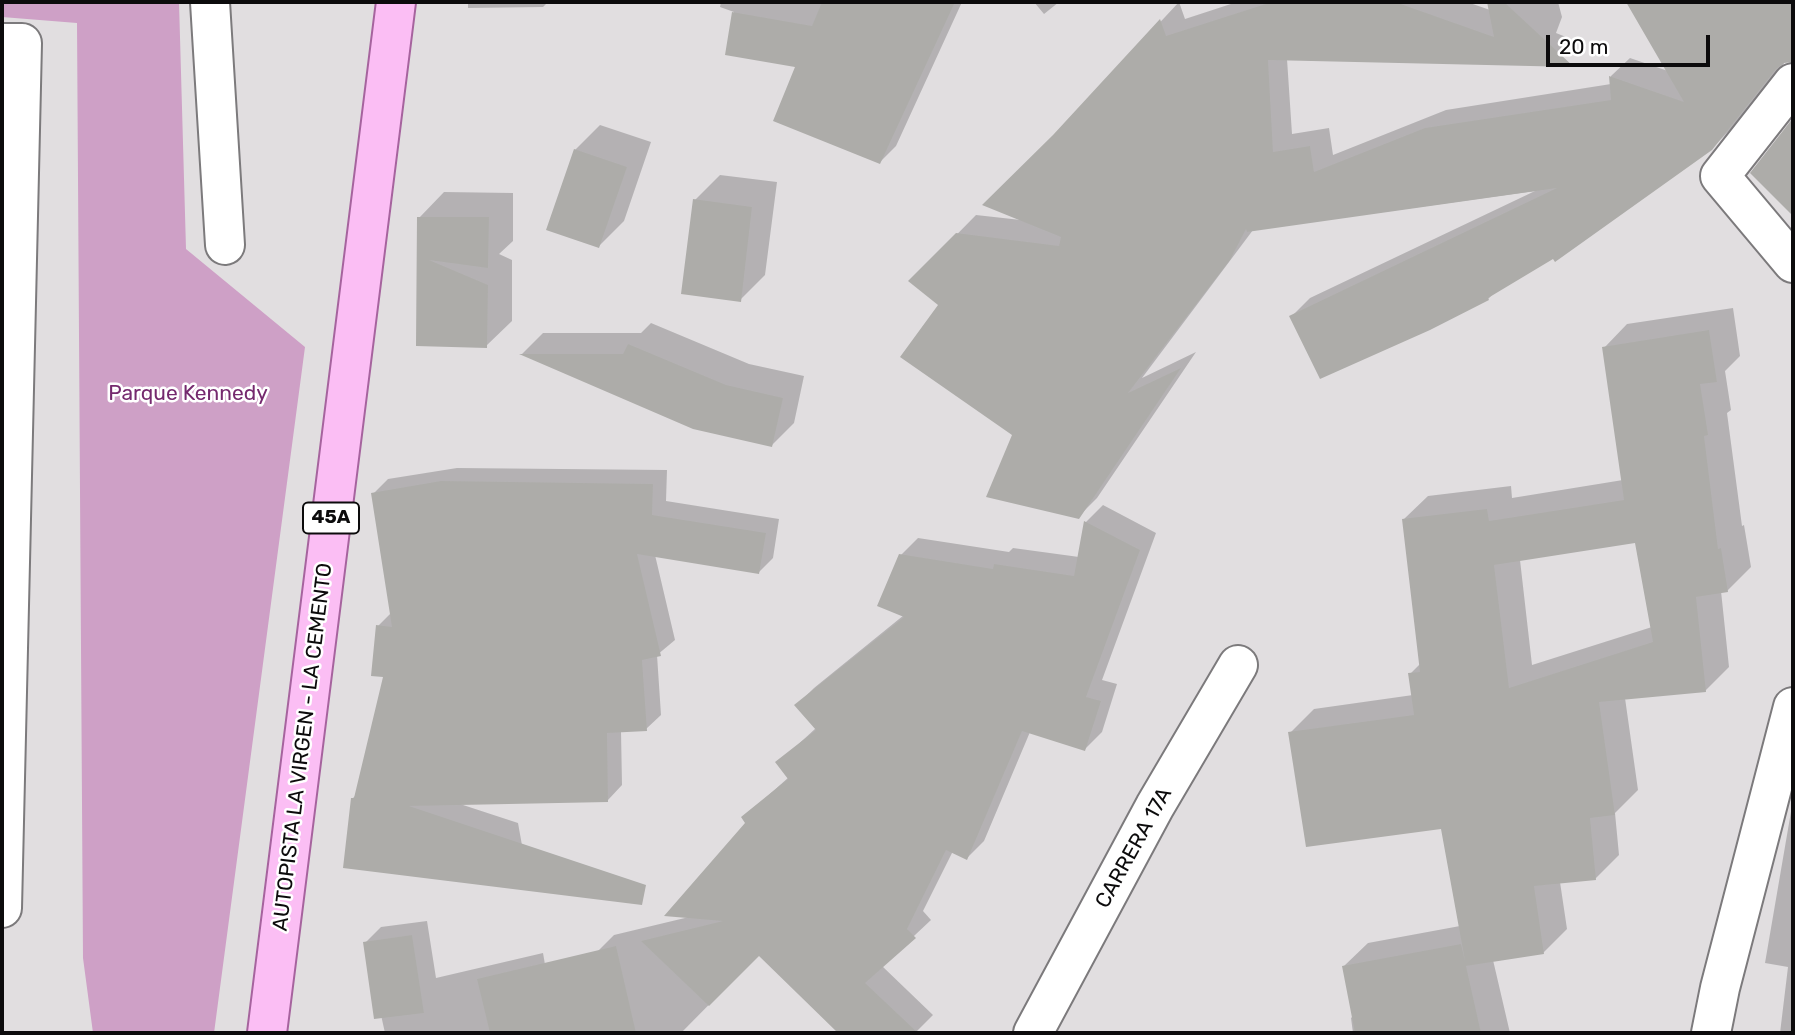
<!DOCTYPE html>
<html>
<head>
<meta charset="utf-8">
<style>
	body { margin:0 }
	#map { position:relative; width:1795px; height:1035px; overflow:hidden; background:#e1dee0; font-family:Rubik,sans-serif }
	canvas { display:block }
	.frame { position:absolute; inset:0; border:4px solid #0c0b0c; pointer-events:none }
	.scale { position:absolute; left:1546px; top:35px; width:164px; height:32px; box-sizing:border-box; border:4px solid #0c0b0c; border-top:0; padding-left:9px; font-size:21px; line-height:24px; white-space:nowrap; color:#0c0b0c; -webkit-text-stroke:5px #fff; paint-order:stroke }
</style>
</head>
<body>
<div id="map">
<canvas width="1795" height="1035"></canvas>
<div class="frame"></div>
<div class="scale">20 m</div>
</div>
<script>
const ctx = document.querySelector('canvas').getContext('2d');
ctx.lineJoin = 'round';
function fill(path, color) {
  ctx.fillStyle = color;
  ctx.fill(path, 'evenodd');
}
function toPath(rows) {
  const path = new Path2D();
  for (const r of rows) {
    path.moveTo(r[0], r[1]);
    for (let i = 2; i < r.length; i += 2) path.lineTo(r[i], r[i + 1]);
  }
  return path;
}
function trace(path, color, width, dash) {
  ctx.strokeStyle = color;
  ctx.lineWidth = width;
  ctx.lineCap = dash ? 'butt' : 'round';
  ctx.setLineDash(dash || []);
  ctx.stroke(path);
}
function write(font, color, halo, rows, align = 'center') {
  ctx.font = font + ' Rubik,sans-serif';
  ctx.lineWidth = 5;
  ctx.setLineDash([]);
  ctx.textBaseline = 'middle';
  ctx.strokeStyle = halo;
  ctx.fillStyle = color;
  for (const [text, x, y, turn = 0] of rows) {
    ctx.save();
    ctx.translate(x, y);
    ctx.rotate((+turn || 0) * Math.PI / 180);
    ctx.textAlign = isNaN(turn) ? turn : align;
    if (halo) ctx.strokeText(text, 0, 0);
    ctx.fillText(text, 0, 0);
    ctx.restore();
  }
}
fill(toPath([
	[2,2,179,2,186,249,305,347,214,1033,93,1033,83,958,77,23,2,17]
]), '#cea0c6');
fill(toPath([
	[468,2,548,2,543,7,468,8],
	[721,2,962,2,896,146,880,162,797,66,727,53,734,12,720,7],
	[1034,2,1059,2,1044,14],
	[1179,2,1185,19,1237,2,1467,2,1490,10,1488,2,1558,2,1562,17,1556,33,1571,39,1570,45,1551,64,1287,59,1292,134,1329,128,1333,155,1446,110,1611,84,1611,76,1630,58,1668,71,1628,2,1793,2,1793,52,1731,129,1711,149,1553,257,1495,292,1488,299,1291,317,1310,298,1535,191,1253,230,1142,378,1196,352,1097,498,1078,517,1014,435,940,304,911,281,976,215,1021,220,1054,136],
	[600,125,651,142,624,221,599,246,575,150],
	[720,175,777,182,765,275,740,300,695,200],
	[444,192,513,193,513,241,499,254,512,260,512,321,486,346,417,345,419,218],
	[1733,308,1740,356,1725,371,1731,410,1727,413,1742,526,1744,525,1751,567,1727,591,1721,591,1729,667,1705,691,1625,698,1638,790,1615,813,1619,855,1595,879,1560,882,1567,929,1543,953,1493,960,1510,1033,1353,1033,1351,1018,1354,1015,1344,966,1368,943,1460,926,1443,827,1290,733,1314,709,1413,695,1410,674,1421,663,1404,519,1428,496,1511,486,1512,498,1623,480,1604,348,1627,324],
	[1637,541,1652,627,1532,665,1520,560],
	[651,323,749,364,804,376,794,423,772,445,695,427,522,354,543,333,641,333],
	[457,468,667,470,666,501,779,519,773,558,758,573,655,555,675,640,657,655,661,715,646,729,621,731,622,785,608,800,460,804,518,823,527,873,352,799,357,794,386,676,378,626,392,612,373,494,388,479],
	[1103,505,1156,533,1102,680,1117,684,1102,732,1085,749,1030,732,984,841,967,858,953,851,923,911,931,920,882,966,933,1015,915,1033,841,1033,759,954,681,1033,621,1033,597,952,614,935,689,917,748,823,743,818,789,777,778,763,816,728,797,705,814,688,904,615,901,555,918,538,1009,552,1013,548,1079,557,1086,522],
	[1793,800,1793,1033,1780,1033,1788,967,1765,963],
	[427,921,436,978,543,953,557,1033,385,1033,365,943,381,927]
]), '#0003');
fill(toPath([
	[822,2,955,2,880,164,773,121,795,67,725,55,732,12,812,26],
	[1272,2,1395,2,1494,37,1487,2,1504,2,1574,67,1268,60,1273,152,1310,146,1314,172,1425,128,1611,100,1609,76,1684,102,1626,2,1793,2,1793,62,1784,63,1776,69,1712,150,1555,262,1553,259,1488,298,1489,300,1430,330,1320,379,1289,316,1557,188,1247,232,1246,229,1230,260,1128,393,1181,368,1079,519,986,497,1012,435,900,357,938,305,908,281,956,233,1059,246,1061,237,982,205,1053,135,1160,19,1166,36],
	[1793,118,1793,216,1750,173],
	[574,149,627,167,599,248,546,230],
	[693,199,752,207,741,302,681,294],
	[417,217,489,217,488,268,429,260,488,285,487,348,416,346],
	[1709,330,1717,382,1700,384,1708,435,1704,436,1718,549,1721,548,1728,592,1696,597,1706,692,1599,702,1615,815,1590,818,1596,880,1534,886,1544,954,1466,966,1481,1033,1355,1033,1342,966,1461,944,1465,961,1441,829,1306,847,1288,732,1414,715,1408,673,1420,672,1402,519,1487,509,1489,521,1624,500,1602,347],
	[1635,543,1653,642,1509,688,1494,565],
	[628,344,726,385,783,398,772,447,693,429,519,354,623,354],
	[441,481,653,484,652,515,766,533,759,574,637,554,661,656,642,660,647,731,607,733,608,802,409,806,646,885,642,905,343,868,351,798,354,798,383,677,371,676,376,625,392,627,371,493],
	[1084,521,1140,550,1086,697,1101,701,1085,751,1022,731,967,860,946,850,907,929,916,938,865,983,918,1033,838,1033,759,956,709,1006,641,941,723,921,664,916,745,823,741,817,788,779,775,762,816,730,794,705,904,617,877,606,899,554,993,569,994,564,1074,576],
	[412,935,424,1013,374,1019,363,942],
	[616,946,636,1033,490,1033,477,979]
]), '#adaca9');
const minor = toPath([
	[210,2,225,245],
	[2,43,22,43,2,908],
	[1793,83,1720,176,1793,263],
	[1033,1033,1155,806,1238,665],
	[1711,1033,1720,988,1793,707]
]);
const major = toPath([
	[267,1033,396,2]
]);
trace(minor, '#7c7a7c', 42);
trace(major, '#a6639e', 42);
trace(minor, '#fff', 38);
trace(major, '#fbbef4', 38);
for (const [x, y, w] of [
	[331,518,56]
]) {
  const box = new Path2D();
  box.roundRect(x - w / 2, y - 15.5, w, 31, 5);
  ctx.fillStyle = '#fff';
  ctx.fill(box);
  trace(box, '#0c0b0c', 2);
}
write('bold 19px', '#0c0b0c', null, [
	["45A",331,518]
]);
write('21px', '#75296e', '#fff', [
	["Parque Kennedy",188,394]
]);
write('21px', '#0c0b0c', '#fff', [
	["AUTOPISTA LA VIRGEN - LA CEMENTO",303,747,-83],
	["CARRERA 17A",1134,848,-61]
]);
</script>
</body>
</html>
